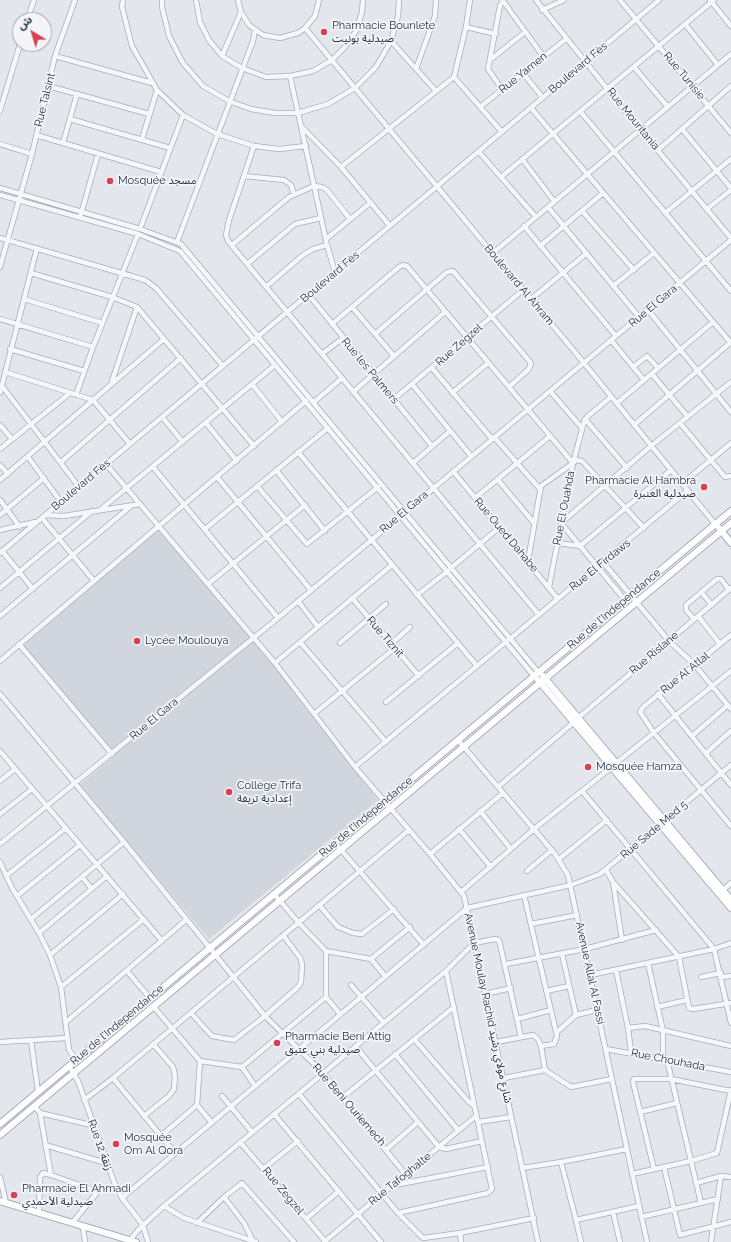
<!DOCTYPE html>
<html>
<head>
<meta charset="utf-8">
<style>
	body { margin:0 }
	#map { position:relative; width:731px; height:1242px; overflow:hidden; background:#e3e6ec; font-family:Raleway,"Noto Sans Arabic",sans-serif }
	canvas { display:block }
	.north { position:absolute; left:12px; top:12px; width:40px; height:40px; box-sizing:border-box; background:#f3f5f9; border:1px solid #a2a7b1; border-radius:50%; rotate:322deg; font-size:11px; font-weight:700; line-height:16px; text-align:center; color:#293346 }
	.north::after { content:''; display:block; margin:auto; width:14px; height:18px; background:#d84151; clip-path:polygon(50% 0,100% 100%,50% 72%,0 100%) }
</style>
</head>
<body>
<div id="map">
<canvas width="731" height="1242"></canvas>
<div class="north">ش</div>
</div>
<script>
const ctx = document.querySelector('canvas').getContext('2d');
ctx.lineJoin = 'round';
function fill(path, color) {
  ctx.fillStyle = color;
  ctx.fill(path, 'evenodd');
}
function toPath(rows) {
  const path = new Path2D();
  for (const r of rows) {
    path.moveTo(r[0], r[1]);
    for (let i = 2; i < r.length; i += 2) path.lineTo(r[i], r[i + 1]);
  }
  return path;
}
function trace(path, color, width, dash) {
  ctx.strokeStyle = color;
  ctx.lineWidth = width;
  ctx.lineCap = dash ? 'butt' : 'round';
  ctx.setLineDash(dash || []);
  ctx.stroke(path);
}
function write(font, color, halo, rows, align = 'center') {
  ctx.font = font + ' Raleway,"Noto Sans Arabic",sans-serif';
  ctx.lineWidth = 3.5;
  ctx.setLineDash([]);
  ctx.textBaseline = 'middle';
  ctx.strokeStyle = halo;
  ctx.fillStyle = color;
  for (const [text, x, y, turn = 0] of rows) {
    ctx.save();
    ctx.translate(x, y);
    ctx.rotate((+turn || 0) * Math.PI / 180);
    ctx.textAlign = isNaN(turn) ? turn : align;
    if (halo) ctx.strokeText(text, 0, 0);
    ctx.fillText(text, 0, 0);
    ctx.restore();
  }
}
fill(toPath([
	[159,526,253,639,378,800,209,939,79,785,115,755,20,643]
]), '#d1d5de');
const street = toPath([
	[123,0,122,7,132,46,157,90,183,115,217,134,254,146,279,149,306,146],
	[162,0,162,7,169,36,183,63,203,86,229,101,251,109,275,113,298,113,328,104,355,88,376,67,391,41,398,16,399,0],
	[196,0,200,22,209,40,222,56,242,68,266,77,290,76,313,71,332,60,345,47,356,31,362,12,363,0],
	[238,0,241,12,249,25,263,35,280,38,298,33,305,28,315,16,319,0],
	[536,0,625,111,731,238],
	[620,0,731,133],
	[710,0,731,26],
	[503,1,543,56],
	[542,10,564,0],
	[27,20,34,0],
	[685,24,718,65],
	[466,27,496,34],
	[305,28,584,363,715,524],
	[391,41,436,91],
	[55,56,152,83],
	[222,56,241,12],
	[490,60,525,32],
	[634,67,667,106],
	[416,69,435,16,436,0],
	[522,72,543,98],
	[290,76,327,245,335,272],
	[454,77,502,132],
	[48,86,149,114],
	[502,89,488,69,500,6,503,0],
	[480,107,566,39],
	[531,108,731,343],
	[0,111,20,44],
	[580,111,731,291],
	[70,119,170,148],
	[302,127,341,167,390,226],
	[682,129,731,188],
	[36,135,161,172],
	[142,139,157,90],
	[63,143,77,94],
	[0,144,32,154],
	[254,146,229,220,226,235,228,241,539,615],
	[658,150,731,86],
	[479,152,535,216],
	[522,159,554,201],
	[341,167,454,77,466,27,470,0],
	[244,176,284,180,291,185,294,194],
	[501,177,714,0],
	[0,188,140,229,181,244,538,672],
	[0,195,138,234,180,251,534,676],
	[548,207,639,317],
	[707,209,731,190],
	[582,211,634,270],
	[665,213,731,159],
	[81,214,98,154],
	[524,226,616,336],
	[140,229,183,115],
	[0,238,145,280,156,288,223,366],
	[326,239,370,203],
	[177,242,253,41,255,30],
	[232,245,289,197,314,186,322,187,327,190,350,219],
	[540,246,603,193],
	[493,253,731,54],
	[247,264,295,224,321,218],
	[0,267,32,154,55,56,75,0],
	[31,273,112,297,137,307,254,446],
	[267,286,303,255,313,249,327,245],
	[613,286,654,253],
	[308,294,432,446],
	[24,299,102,323],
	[531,299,587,253],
	[352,307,394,356],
	[648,310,731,412],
	[0,319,93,347],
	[332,324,399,267,403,265,407,266,573,463,577,460,582,461,644,528],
	[375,334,447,272,453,271,531,363,529,369,509,387],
	[611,340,644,380],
	[10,349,84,371],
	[322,354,343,338],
	[633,367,647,356,658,368],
	[432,368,492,439],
	[5,372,93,400,130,444],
	[652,374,688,417],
	[112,381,137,307],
	[252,384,282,422],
	[412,384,471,456],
	[2,386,79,487],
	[550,391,582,428],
	[353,392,445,312],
	[0,393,37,248],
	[452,393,488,363],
	[76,395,93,347,138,234],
	[394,399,523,290],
	[314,402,342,378],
	[617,403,713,322],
	[162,417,183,442],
	[585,419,627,468],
	[206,423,237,461],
	[680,423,725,477,731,476],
	[0,425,12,439],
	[634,425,731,342],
	[494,437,540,489],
	[0,449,70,393],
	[298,452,477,666],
	[28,457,61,502],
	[61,462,181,358],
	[413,463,450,431],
	[106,464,275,663,355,767,430,854,464,896,538,1242],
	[0,465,8,474],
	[153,467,278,618],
	[276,470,325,531],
	[453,471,558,599],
	[217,477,311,590],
	[0,480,164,339],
	[498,480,534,523],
	[682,484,731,443],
	[257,486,307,544,378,487],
	[475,498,550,436],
	[0,500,20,527],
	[100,510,275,365],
	[0,515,44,478],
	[45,515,64,516,140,504],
	[42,518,94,581],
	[205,529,328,428],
	[0,530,35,522],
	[558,543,580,546,671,470],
	[2,551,33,589],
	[0,553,659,0],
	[528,561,541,486,573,463],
	[603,562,669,641,694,664,731,709],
	[452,567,500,527],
	[208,584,305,505],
	[549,587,573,463,584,422,588,416,611,397],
	[0,588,92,511],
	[701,592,712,605],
	[417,595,448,571],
	[352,598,419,676],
	[625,600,561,523,651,446,731,382],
	[298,601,318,627],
	[0,616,131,506],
	[698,616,720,644],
	[694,619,686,610,686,605,717,579,721,579,729,590],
	[731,635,643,707,640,712,654,733,731,826],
	[511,638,687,491],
	[300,642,386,742],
	[340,643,386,604],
	[19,644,112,754],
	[391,644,410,627],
	[0,661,306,401],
	[275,663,392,565],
	[0,694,124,842,265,1016,324,1074,406,1175],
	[658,694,731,785],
	[386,702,458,643],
	[315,713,395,648],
	[578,718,731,588],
	[692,736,728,705],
	[458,740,555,854,568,875,647,1242],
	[0,751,162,941],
	[706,753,731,731],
	[616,763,731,671],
	[355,767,507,641],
	[0,781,15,769],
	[498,787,574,722],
	[582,791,714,949,731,1023],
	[480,811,511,849],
	[0,814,32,789],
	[459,829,491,867],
	[335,843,424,945],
	[0,844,278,618,731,240],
	[430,854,503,793],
	[559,859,607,820],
	[0,862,12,888,39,933,50,955,61,987,69,1050,76,1059],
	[606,870,613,882,679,957,689,1008,693,1009,731,1003],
	[527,871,552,850],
	[6,876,66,828],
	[82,877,92,889],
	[613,882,622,940],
	[723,890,731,883],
	[461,892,534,829,612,767],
	[274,894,299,923,326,951],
	[524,895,557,1036,554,1044,541,1046,545,1070,571,1087,612,1079],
	[17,896,80,845],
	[319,905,338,927,353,933,362,934,394,909],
	[31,919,124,842],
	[531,924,577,915],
	[39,933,107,876],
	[562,954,576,1015],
	[50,955,123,894],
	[371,959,410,927],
	[648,963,663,1031,663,1059],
	[506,964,585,949,656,930],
	[616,970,628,1028,631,1052],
	[127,971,150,998],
	[590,975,714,949,731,943],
	[701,977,721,973],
	[722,977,731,976],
	[351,985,384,1023],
	[61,987,144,919],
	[546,991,569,986],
	[485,994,511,988],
	[153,1006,200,1061],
	[657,1007,687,1000],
	[191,1013,212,1036,234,1040,265,1016,298,987,301,982,302,966,301,959,283,935],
	[340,1014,326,997,326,951,371,959,385,976],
	[517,1019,551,1010],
	[66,1022,186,920],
	[628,1028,645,1026,731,1046],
	[557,1032,576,1015,597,1010],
	[414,1039,468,1101,474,1106],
	[31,1040,38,1092],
	[0,1042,67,1038],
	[496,1042,533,1035,538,1039,541,1046],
	[356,1047,439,1147,446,1149,482,1141],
	[606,1049,731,1072],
	[395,1054,458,1130],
	[667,1060,701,1203],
	[69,1066,78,1081,114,1182,122,1198,143,1225,148,1242],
	[242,1067,326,997],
	[113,1078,175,1153],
	[504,1078,545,1070],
	[299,1094,398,1213,423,1238,460,1233,534,1218],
	[222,1096,252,1132],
	[343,1097,454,1007],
	[84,1100,113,1078,409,830],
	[34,1106,40,1113,51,1175],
	[640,1112,677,1103],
	[40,1113,95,1126],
	[274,1114,381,1242],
	[144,1116,169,1096,174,1089,175,1076,173,1067,153,1044],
	[478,1122,511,1117],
	[212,1123,197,1105,200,1061,242,1067,255,1086],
	[161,1136,197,1105],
	[240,1142,325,1241],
	[45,1145,106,1163],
	[387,1149,418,1122],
	[561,1162,627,1149],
	[664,1167,680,1235,731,1222],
	[522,1168,561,1162,576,1220,639,1206],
	[263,1169,298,1141],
	[654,1169,633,1082,634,1079,671,1079,731,1091],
	[632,1174,691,1161,717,1153,731,1090],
	[0,1177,6,1203],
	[696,1183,721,1176,731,1177],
	[395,1185,488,1167],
	[224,1197,244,1223,253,1241],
	[122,1198,467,908,571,885,600,874,731,765],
	[164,1206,184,1218,256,1242],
	[613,1212,620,1242],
	[39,1213,40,1177,43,1173,51,1175,91,1189,96,1194,72,1223],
	[398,1213,488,1193,492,1189,446,971],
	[641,1217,718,1199],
	[306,1219,339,1191],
	[576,1220,581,1242],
	[197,1223,224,1197,242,1183,294,1242],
	[83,1227,85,1242],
	[460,1233,461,1242],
	[130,1240,139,1229,164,1206,446,971,474,943,495,939,499,940,521,1037],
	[324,1242,476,1116],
	[711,1242,721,1176]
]);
const secondary = toPath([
	[719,528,731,543],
	[543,676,731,900],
	[538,680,731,908],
	[0,1124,731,511],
	[0,1135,731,523],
	[0,1201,136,1242]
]);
trace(street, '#a7adb7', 6);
trace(secondary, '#a7adb7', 8);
trace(street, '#f6f7fa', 4.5);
trace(secondary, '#fff', 6);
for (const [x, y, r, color] of [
	[324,32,4,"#d84151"],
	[110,181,4,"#d84151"],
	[704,487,4,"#d84151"],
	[137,641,4,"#d84151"],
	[588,767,4,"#d84151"],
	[229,792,4,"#d84151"],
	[277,1043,4,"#d84151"],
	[116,1144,4,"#d84151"],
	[14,1195,4,"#d84151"]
]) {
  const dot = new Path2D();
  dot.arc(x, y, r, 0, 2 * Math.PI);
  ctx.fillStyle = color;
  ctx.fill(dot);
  trace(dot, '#f3f5f9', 1.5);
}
write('11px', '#293346', '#f3f5f9', [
	["Pharmacie Bounlete",332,26],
	["صيدلية بونيت",332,39],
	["Mosquée مسجد",118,181],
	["Pharmacie Al Hambra",696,481,"right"],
	["صيدلية العنبرة",696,494,"right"],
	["Lycée Moulouya",145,641],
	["Mosquée Hamza",596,767],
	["Collège Trifa",237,786],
	["إعدادية تريفة",237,799],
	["Pharmacie Beni Attig",285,1037],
	["صيدلية بني عتيق",285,1050],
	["Mosquée",124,1138],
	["Om Al Qora",124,1151],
	["Pharmacie El Ahmadi",22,1189],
	["صيدلية الأحمدي",22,1202]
], 'left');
write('11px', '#293346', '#f3f5f9', [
	["Boulevard Fès",578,68,-40],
	["Rue Yamen",523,73,-39],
	["Rue Tunisie",684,76,50],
	["Rue Talsint",45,100,-76],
	["Rue Mouritania",633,119,51],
	["Boulevard Fès",330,277,-40],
	["Boulevard Al Ahram",519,285,50],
	["Rue El Gara",653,306,-40],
	["Rue Zegzel",459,345,-41],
	["Rue les Palmers",370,371,50],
	["Boulevard Fès",81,485,-40],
	["Rue El Ouahda",564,508,-79],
	["Rue El Gara",404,512,-40],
	["Rue Oued Dahabe",506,535,50],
	["Rue El Firdaws",600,565,-39],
	["Rue de l'Independance",614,609,-40],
	["Rue Tiznit",385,637,49],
	["Rue Rislane",654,653,-40],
	["Rue Al Atlal",685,673,-39],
	["Rue El Gara",154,719,-40],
	["Rue de l'Independance",366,817,-40],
	["Rue Sade Med 5",654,830,-40],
	["Avenue Allal Al Fassi",590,973,78],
	["Avenue Moulay Rachid شارع مولاي رشيد",488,1008,78],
	["Rue de l'Independance",117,1025,-40],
	["Rue Chouhada",668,1060,11],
	["Rue Beni Ouriemech",349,1105,49],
	["Rue 12 زنقة",100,1145,70],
	["Rue Tafoghalte",400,1179,-39],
	["Rue Zegzel",283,1191,50]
]);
</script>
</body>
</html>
